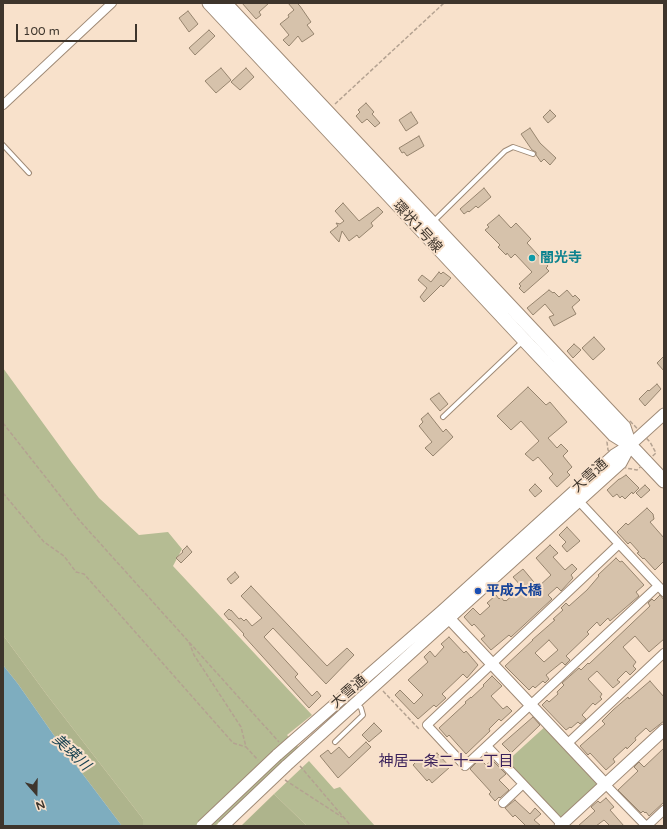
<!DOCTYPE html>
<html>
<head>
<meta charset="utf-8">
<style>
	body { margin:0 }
	#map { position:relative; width:667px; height:829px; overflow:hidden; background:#f8e1cb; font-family:"Varela Round",sans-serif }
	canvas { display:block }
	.frame { position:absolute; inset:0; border:4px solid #3e352c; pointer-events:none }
	.north { position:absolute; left:16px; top:773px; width:40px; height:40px; -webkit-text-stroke:3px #f8e1cb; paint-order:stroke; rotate:160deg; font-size:11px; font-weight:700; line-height:16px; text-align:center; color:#3e352c }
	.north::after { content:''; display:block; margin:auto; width:14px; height:18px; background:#3e352c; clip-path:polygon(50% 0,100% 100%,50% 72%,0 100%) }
	.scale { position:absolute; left:16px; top:24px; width:121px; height:18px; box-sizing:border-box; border:2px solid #3e352c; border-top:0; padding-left:5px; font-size:12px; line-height:14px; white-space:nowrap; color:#3e352c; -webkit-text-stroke:3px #f8e1cb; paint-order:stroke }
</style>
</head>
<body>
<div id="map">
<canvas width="667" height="829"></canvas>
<div class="frame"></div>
<div class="north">N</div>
<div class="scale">100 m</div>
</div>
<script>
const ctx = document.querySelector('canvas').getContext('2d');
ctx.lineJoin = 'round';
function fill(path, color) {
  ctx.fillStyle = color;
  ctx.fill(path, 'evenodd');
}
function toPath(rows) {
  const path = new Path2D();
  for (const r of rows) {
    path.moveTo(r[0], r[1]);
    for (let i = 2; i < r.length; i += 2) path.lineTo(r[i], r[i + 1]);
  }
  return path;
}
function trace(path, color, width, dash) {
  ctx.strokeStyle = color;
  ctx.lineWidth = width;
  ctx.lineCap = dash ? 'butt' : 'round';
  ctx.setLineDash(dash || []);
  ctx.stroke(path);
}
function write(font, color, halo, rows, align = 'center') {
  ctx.font = font + ' "Varela Round","Noto Sans JP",sans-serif';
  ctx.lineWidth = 4;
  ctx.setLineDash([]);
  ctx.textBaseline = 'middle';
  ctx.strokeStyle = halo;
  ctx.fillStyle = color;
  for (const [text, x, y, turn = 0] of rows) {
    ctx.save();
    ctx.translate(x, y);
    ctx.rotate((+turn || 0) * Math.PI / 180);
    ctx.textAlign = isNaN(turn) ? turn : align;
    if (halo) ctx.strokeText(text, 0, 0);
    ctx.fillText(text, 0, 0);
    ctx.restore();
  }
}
fill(toPath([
	[3,368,72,463,99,498,139,535,168,532,182,549,173,566,312,715,287,735,299,748,215,826,143,826,143,819,47,695,3,635],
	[548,724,606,785,562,825,504,764],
	[309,761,334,789,340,787,375,826,307,826,274,794]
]), '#b5bc93');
fill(toPath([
	[3,635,47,695,143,819,143,826,122,826,60,744,18,684,3,665],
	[274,794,307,826,241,826]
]), '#aeb48c');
fill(toPath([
	[3,665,18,684,60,744,122,826,3,826]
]), '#7eadbf');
const building = toPath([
	[242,3,269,3,259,12,261,15,256,19,242,3],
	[288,3,297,3,300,6,311,22,307,25,314,34,302,42,298,36,289,46,283,40,289,35,280,24,289,17,288,15,294,10,288,3],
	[188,11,198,24,189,32,179,18,188,11],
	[209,30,215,36,195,55,189,48,209,30],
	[221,68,231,80,216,93,205,81,221,68],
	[246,68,254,77,240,90,231,82,246,68],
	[366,103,374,112,372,114,380,123,375,127,367,119,362,123,356,116,360,112,358,110,366,103],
	[550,110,556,116,548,123,543,117,550,110],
	[411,112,418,123,406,131,399,120,411,112],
	[530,128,540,143,556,158,550,165,544,159,541,162,536,155,536,152,532,150,521,134,530,128],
	[419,136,424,146,407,156,404,152,402,153,399,148,419,136],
	[484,188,491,197,478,208,476,206,469,212,468,211,464,214,460,209,484,188],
	[343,203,359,221,378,207,383,212,371,223,373,226,359,238,357,235,349,241,342,231,339,242,330,232,338,226,336,223,340,224,344,221,335,211,343,203],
	[499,215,511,228,516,223,531,239,527,243,548,266,546,268,549,271,524,293,519,288,521,286,519,284,532,272,515,254,511,258,507,253,506,255,498,247,500,245,485,230,489,227,487,225,499,215],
	[439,272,441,274,443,272,451,278,443,287,441,285,424,302,420,297,427,288,418,280,422,275,431,282,439,272],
	[549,290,553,293,554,292,559,297,567,290,573,297,575,295,580,300,572,307,576,314,554,326,549,317,554,315,545,304,533,315,527,308,549,290],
	[594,337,605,349,593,360,582,348,594,337],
	[574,344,581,350,573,358,567,351,574,344],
	[664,356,664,371,657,363,664,356],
	[657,384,661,389,645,406,639,399,648,390,649,391,657,384],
	[528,387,546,405,550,402,567,422,548,438,557,448,561,444,568,451,563,456,572,467,567,472,570,475,557,487,549,478,553,474,538,457,533,461,525,454,539,441,521,421,511,430,497,416,528,387],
	[439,393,448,404,440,411,430,399,439,393],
	[428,413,443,432,446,429,453,437,433,456,425,448,432,442,419,426,423,422,421,419,428,413],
	[626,475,639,488,633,494,632,492,625,499,622,496,620,498,617,494,613,497,607,490,619,479,620,479,626,475],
	[535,484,542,491,535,497,529,490,535,484],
	[645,485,650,490,641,498,636,493,645,485],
	[647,508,653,514,654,519,650,522,664,538,664,561,655,570,644,558,643,559,637,553,639,552,630,542,628,544,617,532,626,523,628,525,647,508],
	[567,527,580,541,567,552,562,546,566,542,559,535,567,527],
	[550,545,558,553,553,557,565,570,572,564,577,569,571,575,573,578,561,591,557,587,548,595,552,599,511,637,509,635,491,650,481,639,485,636,474,624,472,626,464,617,473,608,480,615,490,606,487,603,496,595,499,599,501,597,504,601,505,600,506,601,522,587,513,577,523,569,538,587,551,575,536,558,550,545],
	[187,546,192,552,181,563,176,558,183,552,182,551,187,546],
	[616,558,620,562,622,561,644,585,636,592,639,596,610,621,608,618,600,626,597,622,587,632,589,634,566,656,570,660,565,665,562,662,546,675,549,679,545,683,543,681,535,688,533,686,529,690,505,666,533,640,532,640,555,620,553,619,563,610,561,608,566,603,569,606,587,590,599,576,598,575,616,558],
	[549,640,558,650,544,662,535,653,549,640],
	[235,572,239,577,231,584,227,579,235,572],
	[251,586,327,666,347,648,354,655,326,684,273,628,264,637,298,674,295,677,312,696,317,691,321,696,309,708,243,635,244,634,230,619,229,620,224,614,229,609,231,611,231,610,239,619,241,618,244,621,246,619,252,626,262,618,241,596,251,586],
	[660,595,664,600,664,639,649,652,635,636,623,647,636,662,633,666,636,669,630,675,626,671,617,680,620,682,613,688,597,671,588,679,602,694,600,697,602,699,595,705,593,703,582,715,586,719,580,724,578,722,571,728,570,727,566,730,542,705,547,700,549,702,558,694,557,692,564,685,562,683,579,668,581,670,588,663,589,664,650,606,648,603,652,599,654,601,660,595],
	[449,637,464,653,466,651,478,665,467,678,463,674,442,694,446,698,436,707,434,705,418,719,395,695,400,690,414,704,423,695,408,680,428,662,424,657,430,651,435,657,444,647,441,644,449,637],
	[492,676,502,686,491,696,503,709,507,706,512,711,501,721,499,719,489,729,490,731,466,754,449,735,447,737,439,728,466,703,465,702,471,697,471,698,484,686,483,685,492,676],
	[650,681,664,697,664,721,650,732,646,728,635,738,636,740,627,749,626,747,613,759,615,762,606,770,590,753,588,755,580,746,605,724,602,721,613,710,628,697,629,699,650,681],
	[533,717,540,725,511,753,502,744,533,717],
	[374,723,382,731,369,742,362,735,374,723],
	[366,742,371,747,338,778,320,756,328,750,331,754,339,747,349,758,366,742],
	[664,748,664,802,649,816,646,812,645,813,643,811,641,813,618,790,638,771,634,767,639,762,644,767,664,748],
	[437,753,450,767,432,783,429,779,427,781,413,765,419,759,424,764,437,753],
	[479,760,482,763,483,762,486,765,492,760,506,774,499,780,509,790,500,798,499,797,495,801,489,794,491,792,470,769,479,760],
	[606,798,614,807,610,810,624,826,610,826,604,820,596,826,578,826,595,811,591,807,598,801,600,803,606,798],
	[515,800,530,814,535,808,541,814,534,820,541,826,526,826,515,815,513,817,505,808,515,800]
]);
fill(building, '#d6c2ab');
trace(building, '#96846e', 1);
const lane = toPath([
	[3,145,29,173],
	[433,222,505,151,513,147,533,154],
	[443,417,523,341],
	[335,742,363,715,361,708,356,703]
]);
const street = toPath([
	[3,105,112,3],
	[576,498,664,592],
	[619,544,427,725,465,766,658,586],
	[567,744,664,653],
	[487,746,563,826],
	[606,785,646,826],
	[503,803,523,784],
	[647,826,664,810]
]);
const secondary = toPath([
	[445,614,606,785],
	[277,755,442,611,614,455,630,445,664,414],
	[286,766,621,463,630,446],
	[560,826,664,730]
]);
const primary = toPath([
	[209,3,524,340,614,435,630,445,664,481],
	[225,3,624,427,630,445]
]);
trace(lane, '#9f8a76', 6);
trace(street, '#9f8a76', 10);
trace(secondary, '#9f8a76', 13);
trace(primary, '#9f8a76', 15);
trace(toPath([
	[335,104,444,3],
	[630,421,650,442,656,453,637,470,626,468,608,450,607,442,630,421],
	[3,423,80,521,279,742],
	[3,493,44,542,64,556,76,572,84,574,233,743,246,747],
	[189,642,194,655,241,727,246,747,258,760],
	[383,691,420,730],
	[300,766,351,826],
	[285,780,342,817]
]), '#b4a291', 1.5, [4, 2]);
trace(lane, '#fff', 4);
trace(street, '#fff', 8);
trace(secondary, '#fff', 11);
trace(primary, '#fff', 13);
const secondaryBridge = toPath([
	[202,826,277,755],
	[223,826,286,766]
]);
trace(secondaryBridge, '#9f8a76', 13, []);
trace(secondaryBridge, '#fff', 11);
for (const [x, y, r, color] of [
	[532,258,4,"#0f9aa8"],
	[478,591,4,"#1a4fb4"]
]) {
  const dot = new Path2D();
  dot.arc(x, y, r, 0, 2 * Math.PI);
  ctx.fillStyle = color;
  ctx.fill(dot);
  trace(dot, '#f8e1cb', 1.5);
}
write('14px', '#3e352c', '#f8e1cb', [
	["環状1号線",417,227,47],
	["大雪通",590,476,-42],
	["大雪通",349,692,-41]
]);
write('bold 14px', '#0d838f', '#f8e1cb', [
	["闇光寺",540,258]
], 'left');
write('bold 14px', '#164399', '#f8e1cb', [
	["平成大橋",486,591]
], 'left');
write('italic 15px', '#194251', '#f8e1cb', [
	["美瑛川",71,753,43]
]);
write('15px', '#3b225b', '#f8e1cb', [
	["神居一条二十一丁目",446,762]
]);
</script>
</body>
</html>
